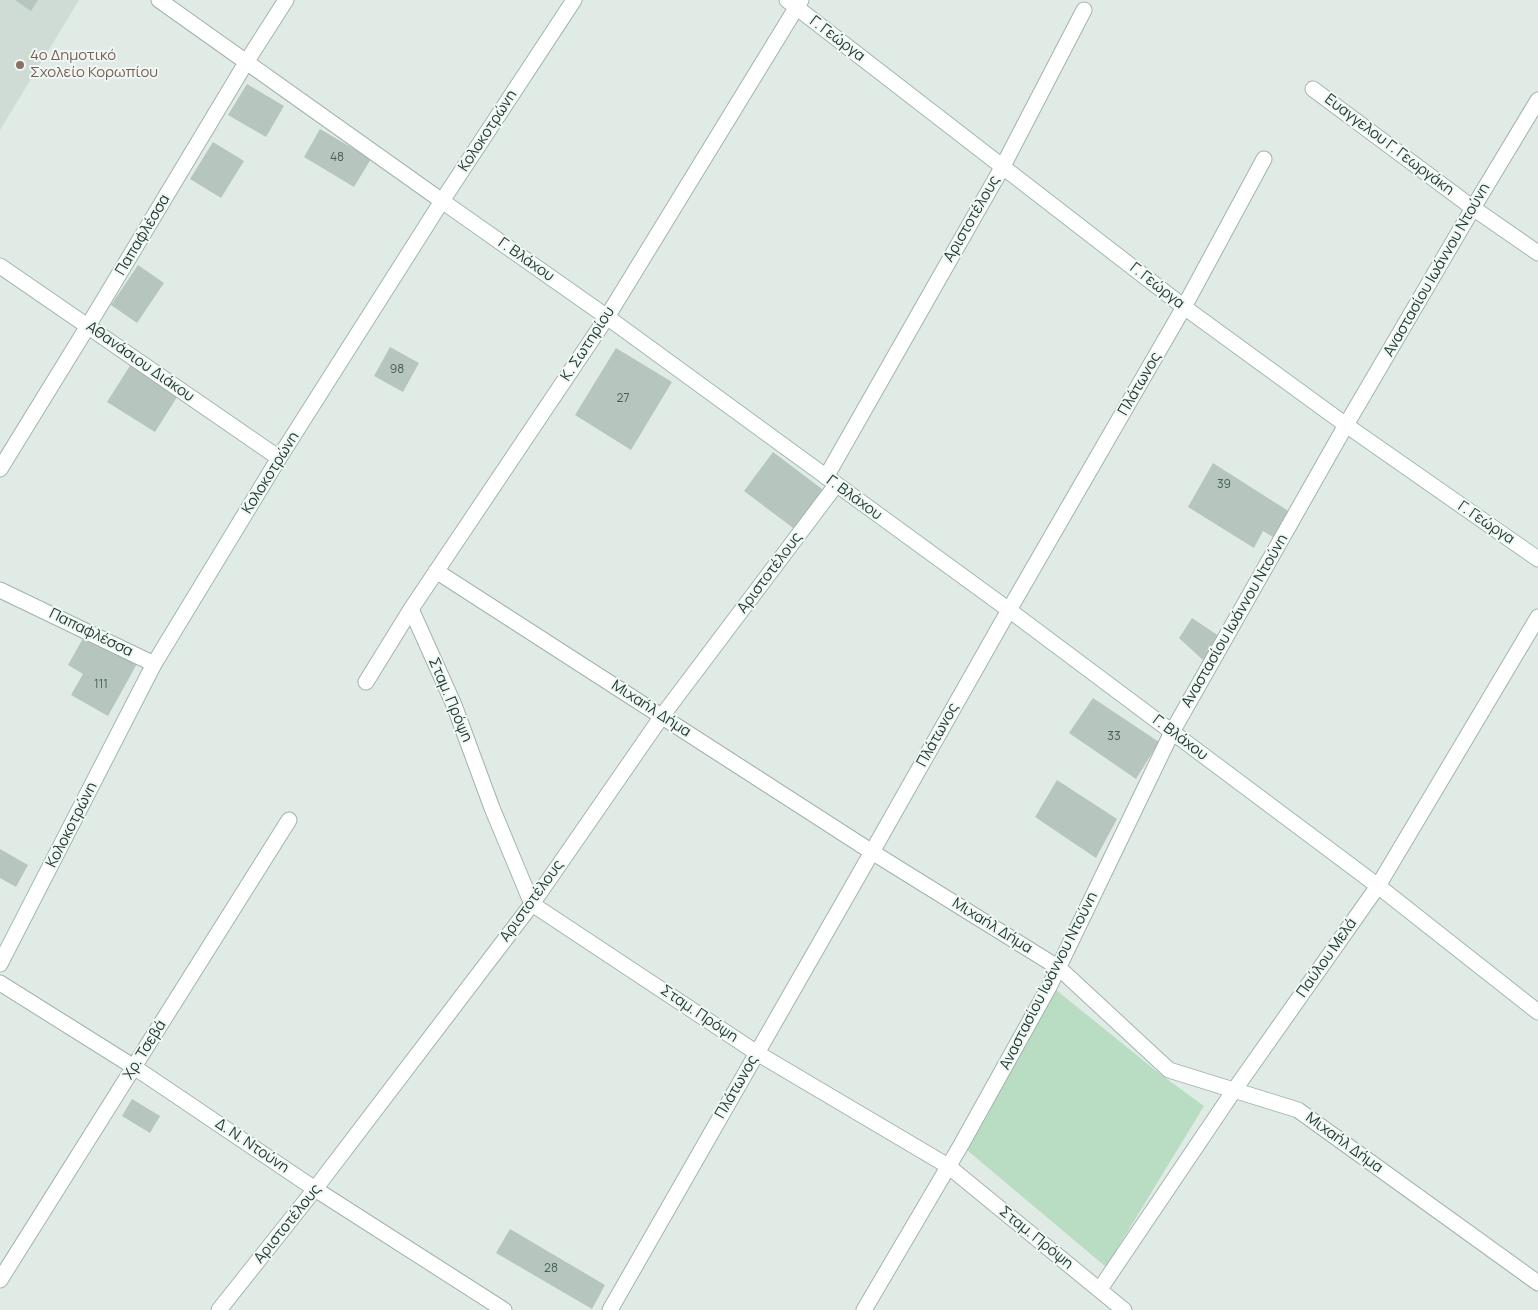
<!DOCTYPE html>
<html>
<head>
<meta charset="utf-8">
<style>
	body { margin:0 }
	canvas { display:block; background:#e0ebe6 }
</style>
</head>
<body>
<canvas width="1538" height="1310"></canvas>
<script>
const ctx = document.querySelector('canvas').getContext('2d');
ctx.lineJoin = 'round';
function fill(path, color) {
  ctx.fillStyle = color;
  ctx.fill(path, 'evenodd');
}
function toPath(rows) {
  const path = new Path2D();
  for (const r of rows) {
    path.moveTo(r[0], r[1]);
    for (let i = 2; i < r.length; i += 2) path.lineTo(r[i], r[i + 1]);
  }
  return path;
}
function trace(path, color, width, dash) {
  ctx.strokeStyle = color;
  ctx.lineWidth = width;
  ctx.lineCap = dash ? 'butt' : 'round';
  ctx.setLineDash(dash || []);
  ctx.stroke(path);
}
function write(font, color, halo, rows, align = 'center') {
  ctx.font = font + ' Manrope,sans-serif';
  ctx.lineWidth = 4;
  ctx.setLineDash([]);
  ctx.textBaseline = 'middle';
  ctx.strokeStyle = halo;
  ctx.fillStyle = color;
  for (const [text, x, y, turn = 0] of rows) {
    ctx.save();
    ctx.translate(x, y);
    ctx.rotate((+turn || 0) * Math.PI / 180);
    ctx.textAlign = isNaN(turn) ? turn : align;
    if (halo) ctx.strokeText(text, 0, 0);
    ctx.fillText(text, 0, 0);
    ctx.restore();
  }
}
fill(toPath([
	[0,0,79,0,0,130]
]), '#cfdbd5');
fill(toPath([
	[1050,985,1160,1074,1204,1106,1106,1267,961,1145]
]), '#b9ddc3');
fill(toPath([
	[15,0,38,0,31,11],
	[247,84,284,106,266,137,228,115],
	[320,129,371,159,354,187,304,157],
	[213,142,244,161,221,198,190,179],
	[138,265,164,283,137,323,111,305],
	[390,347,419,363,403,392,374,376],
	[616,348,672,382,631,450,575,415],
	[131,364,179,394,155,432,107,402],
	[773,452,826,492,797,531,744,491],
	[1213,463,1293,514,1278,540,1263,531,1254,548,1188,507],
	[1192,618,1219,636,1204,661,1179,638],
	[86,633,138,662,108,716,71,695,83,674,68,665],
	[1093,698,1159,742,1136,779,1069,733],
	[1057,780,1117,819,1096,858,1035,817],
	[0,849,28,865,16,887,0,878],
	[132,1099,160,1116,150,1133,122,1116],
	[510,1229,605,1285,592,1309,496,1253]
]), '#b6c6bf');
const street = toPath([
	[159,0,442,201],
	[1313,89,1473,208,1538,253],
	[0,266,279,458],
	[0,469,88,326,247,61,286,0],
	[826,477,1003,166,1084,10],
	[436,571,872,852,1059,968,1169,1070,1298,1110,1538,1283],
	[0,590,154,664],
	[411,609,454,705,492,808,532,904,757,1053,948,1166,1124,1310],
	[366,682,411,609,607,317,801,0],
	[0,983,134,1067,315,1189,504,1310],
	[0,1280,289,820],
	[1100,1289,1235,1089,1378,886,1538,617],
	[219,1310,315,1189,532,904,662,716,836,485],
	[610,1310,872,852,1009,610,1184,307,1264,159],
	[864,1310,961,1145,1050,985,1172,732,1346,425,1473,208,1538,100]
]);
const secondary = toPath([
	[787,0,1184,307,1346,425,1538,559],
	[442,201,607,317,1009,610,1378,886,1538,1012],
	[0,964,154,664,279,458,442,201,574,0]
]);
trace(street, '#a3b3ad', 17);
trace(secondary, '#9fb7ae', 17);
trace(street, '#fff', 15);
trace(secondary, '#fff', 15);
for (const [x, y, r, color] of [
	[20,65,5,"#8d6e63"]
]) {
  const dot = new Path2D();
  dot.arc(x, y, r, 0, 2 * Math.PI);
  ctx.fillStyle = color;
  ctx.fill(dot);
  trace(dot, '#f1f8f4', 2);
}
write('12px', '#465e58', null, [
	["48",337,158],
	["98",397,370],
	["27",623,399],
	["39",1224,485],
	["111",101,685],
	["33",1114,737],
	["28",551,1269]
]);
write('15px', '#213c35', '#f1f8f4', [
	["Γ. Γεώργα",837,39,37],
	["Κολοκοτρώνη",488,131,-57],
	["Ευαγγελου Γ. Γεωργάκη",1389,145,37],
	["Αριστοτέλους",972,219,-60],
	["Παπαφλέσσα",143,235,-59],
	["Γ. Βλάχου",526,260,35],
	["Αναστασίου Ιωάννου Ντούνη",1437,270,-60],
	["Γ. Γεώργα",1157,286,38],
	["Κ. Σωτηρίου",588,344,-57],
	["Αθανάσιου Διάκου",140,362,35],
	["Πλάτωνος",1140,384,-60],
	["Κολοκοτρώνη",271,473,-58],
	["Γ. Βλάχου",854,498,36],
	["Γ. Γεώργα",1486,523,34],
	["Αριστοτέλους",770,573,-53],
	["Αναστασίου Ιωάννου Ντούνη",1235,621,-60],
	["Παπαφλέσσα",91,633,26],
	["Σταμ. Πρόψη",450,700,67],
	["Μιχαήλ Δήμα",651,709,33],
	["Πλάτωνος",938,735,-61],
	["Γ. Βλάχου",1180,738,37],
	["Κολοκοτρώνη",72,825,-63],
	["Αριστοτέλους",532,901,-54],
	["Μιχαήλ Δήμα",992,926,32],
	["Παύλου Μελά",1327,958,-55],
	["Αναστασίου Ιωάννου Ντούνη",1049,981,-63],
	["Σταμ. Πρόψη",699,1014,34],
	["Χρ. Τσεβά",145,1050,-58],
	["Πλάτωνος",737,1087,-60],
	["Μιχαήλ Δήμα",1344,1143,36],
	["Δ. Ν. Ντούνη",252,1146,34],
	["Αριστοτέλους",288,1224,-51],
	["Σταμ. Πρόψη",1036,1238,39]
]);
write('15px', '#785e54', '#f1f8f4', [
	["4ο Δημοτικό",30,56],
	["Σχολείο Κορωπίου",30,73]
], 'left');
</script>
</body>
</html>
